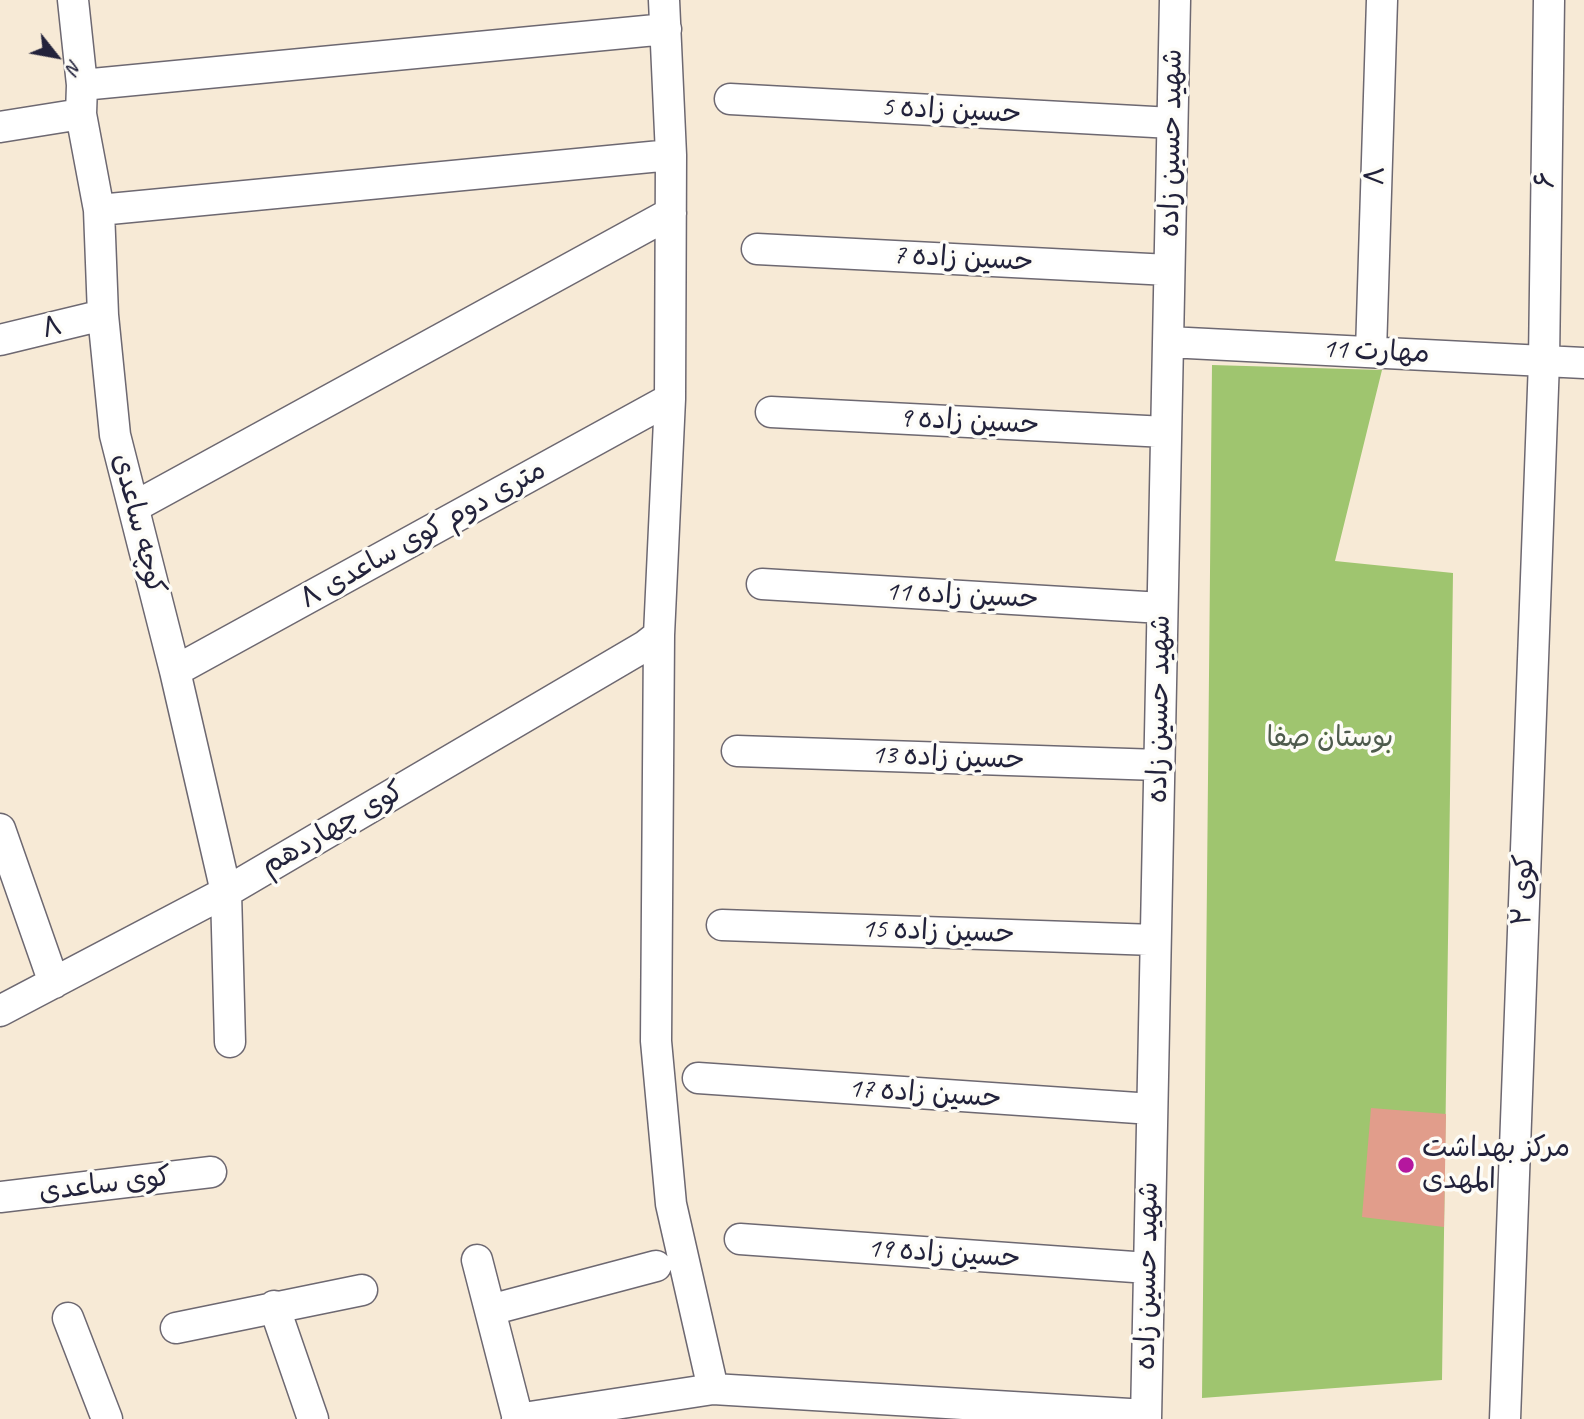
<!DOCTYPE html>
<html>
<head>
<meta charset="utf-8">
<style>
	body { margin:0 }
	#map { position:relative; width:1584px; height:1419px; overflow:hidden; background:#f7ead6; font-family:Caveat,sans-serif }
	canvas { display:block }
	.north { position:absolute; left:21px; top:21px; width:70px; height:70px; -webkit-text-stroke:5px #fdfcf7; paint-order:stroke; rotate:121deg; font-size:19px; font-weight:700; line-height:28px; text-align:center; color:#22223b }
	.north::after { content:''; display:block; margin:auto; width:24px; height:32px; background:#22223b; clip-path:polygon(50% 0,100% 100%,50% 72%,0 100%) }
</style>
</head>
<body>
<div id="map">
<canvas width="1584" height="1419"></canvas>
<div class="north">N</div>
</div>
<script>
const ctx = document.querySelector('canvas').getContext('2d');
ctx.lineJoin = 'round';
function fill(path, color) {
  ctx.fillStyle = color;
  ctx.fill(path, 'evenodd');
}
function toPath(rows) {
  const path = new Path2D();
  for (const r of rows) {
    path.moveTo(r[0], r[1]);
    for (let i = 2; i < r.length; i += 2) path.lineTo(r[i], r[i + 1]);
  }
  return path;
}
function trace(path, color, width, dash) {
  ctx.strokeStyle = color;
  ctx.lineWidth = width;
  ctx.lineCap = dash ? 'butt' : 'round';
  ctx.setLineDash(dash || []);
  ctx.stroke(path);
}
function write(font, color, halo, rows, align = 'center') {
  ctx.font = font + ' Caveat,"Playpen Sans Arabic",sans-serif';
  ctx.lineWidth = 7;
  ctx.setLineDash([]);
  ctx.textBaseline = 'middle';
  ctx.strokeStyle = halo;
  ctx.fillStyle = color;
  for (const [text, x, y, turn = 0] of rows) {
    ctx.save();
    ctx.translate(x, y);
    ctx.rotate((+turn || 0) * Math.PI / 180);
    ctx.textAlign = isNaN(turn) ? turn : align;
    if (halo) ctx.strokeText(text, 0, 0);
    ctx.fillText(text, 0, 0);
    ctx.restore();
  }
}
fill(toPath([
	[1212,365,1382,370,1335,561,1453,573,1442,1380,1202,1398]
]), '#9fc56f');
fill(toPath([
	[1371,1108,1446,1114,1444,1227,1362,1217]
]), '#e19d8b');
const minor = toPath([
	[73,0,82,85,81,114,99,210,103,315,115,435,175,671,226,892,230,1042],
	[664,0,671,155,670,399,659,635,656,1041,671,1204,713,1389],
	[82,85,666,29],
	[730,99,1172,123],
	[0,127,81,114],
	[99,210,671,155],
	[757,249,1169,270],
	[0,340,103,315],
	[1168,342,1584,363],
	[1371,352,1382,0],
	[771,412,1166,432],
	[134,507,671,213],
	[762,584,1162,608],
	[175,671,670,399],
	[737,751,1159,765],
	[0,829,54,983],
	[722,925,1155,940],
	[0,1011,226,892,645,646,659,635],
	[698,1078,1152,1109],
	[0,1197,211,1172],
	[740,1239,1148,1268],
	[477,1260,518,1419],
	[274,1306,313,1419],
	[490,1310,656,1266],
	[68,1318,107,1419],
	[176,1328,362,1290],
	[517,1419,713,1389,1146,1415],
	[1146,1419,1175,0],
	[1505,1419,1544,361,1549,0]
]);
trace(minor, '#6d6871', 33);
trace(minor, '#fff', 30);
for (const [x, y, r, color] of [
	[1406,1165,9,"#b5179e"]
]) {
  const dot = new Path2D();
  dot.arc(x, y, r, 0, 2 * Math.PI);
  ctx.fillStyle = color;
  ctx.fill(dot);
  trace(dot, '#fdfcf7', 2.5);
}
write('28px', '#22223b', '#fdfcf7', [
	["حسین زاده 5",951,111,3],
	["شهید حسین زاده",1172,143,-89],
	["۸",1376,176,-88],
	["۶",1546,180,-89],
	["حسین زاده 7",963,259,3],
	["۸",52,328,-14],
	["مهارت 11",1376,352,3],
	["حسین زاده 9",969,422,3],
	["کوچه ساعدی",138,524,76],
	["۸ متری دوم کوی ساعدی",423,535,-29],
	["حسین زاده 11",962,596,3],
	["شهید حسین زاده",1160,709,-89],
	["حسین زاده 13",948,758,2],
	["کوی چهاردهم",333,829,-30],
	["کوی ۲",1524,890,-88],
	["حسین زاده 15",938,932,2],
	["حسین زاده 17",925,1094,4],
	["کوی ساعدی‌",105,1185,-7],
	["حسین زاده 19",944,1254,4],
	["شهید حسین زاده",1148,1276,-89]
]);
write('28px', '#4e5b4d', '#fdfcf7', [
	["بوستان صفا",1330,739]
]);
write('28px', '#22223b', '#fdfcf7', [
	["مرکز بهداشت",1422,1149],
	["المهدی",1422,1181]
], 'left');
</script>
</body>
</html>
